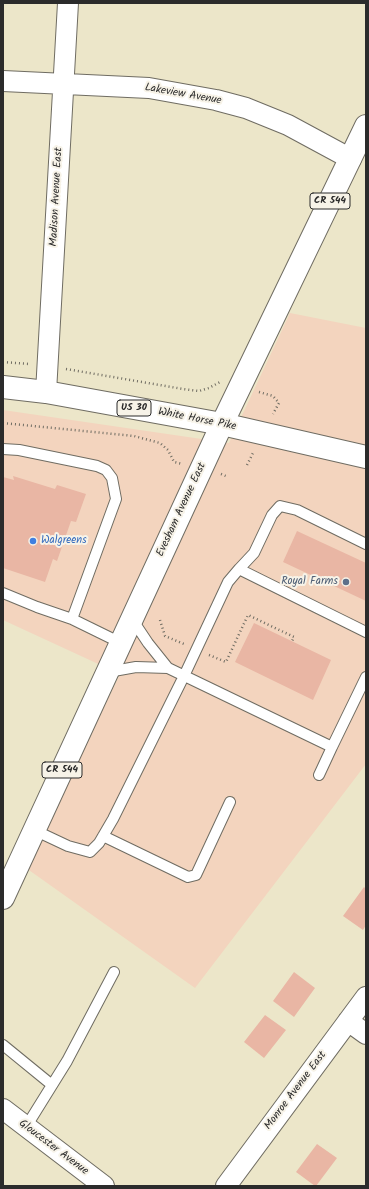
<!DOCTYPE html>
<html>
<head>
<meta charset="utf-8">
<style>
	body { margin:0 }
	#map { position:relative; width:369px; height:1189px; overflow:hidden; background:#ece6c9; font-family:Kalam,sans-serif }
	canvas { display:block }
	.frame { position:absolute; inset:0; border:4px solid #2b2b2b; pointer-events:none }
</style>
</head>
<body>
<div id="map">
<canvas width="369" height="1189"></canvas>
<div class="frame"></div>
</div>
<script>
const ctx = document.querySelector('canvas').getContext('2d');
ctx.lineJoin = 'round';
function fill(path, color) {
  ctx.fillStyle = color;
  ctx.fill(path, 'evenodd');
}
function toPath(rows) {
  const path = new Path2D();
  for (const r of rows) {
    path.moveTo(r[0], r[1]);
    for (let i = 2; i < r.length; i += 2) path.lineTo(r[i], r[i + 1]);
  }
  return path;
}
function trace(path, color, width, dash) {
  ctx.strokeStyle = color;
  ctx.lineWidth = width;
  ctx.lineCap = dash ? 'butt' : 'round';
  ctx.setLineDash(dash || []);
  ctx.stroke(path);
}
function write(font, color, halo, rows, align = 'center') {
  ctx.font = font + ' Kalam,sans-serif';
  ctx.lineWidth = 4;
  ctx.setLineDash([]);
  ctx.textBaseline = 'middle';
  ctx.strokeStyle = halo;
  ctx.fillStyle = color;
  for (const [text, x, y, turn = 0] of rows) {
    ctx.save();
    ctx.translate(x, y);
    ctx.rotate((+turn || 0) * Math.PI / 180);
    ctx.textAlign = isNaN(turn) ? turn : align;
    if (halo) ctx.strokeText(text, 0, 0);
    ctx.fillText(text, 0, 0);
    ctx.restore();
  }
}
fill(toPath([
	[290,313,366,328,366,764,195,988,26,868,120,674,3,620,3,410,229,443]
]), '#f3d4be');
fill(toPath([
	[13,476,55,489,57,485,86,494,76,522,71,521,57,561,53,559,45,582,3,568,3,477,14,480],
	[297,531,366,563,366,601,283,562],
	[254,623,331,660,313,700,235,662],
	[364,887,366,889,366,925,363,930,343,916],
	[294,972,315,988,294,1017,273,1001],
	[265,1015,286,1030,264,1058,244,1042],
	[317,1144,337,1158,316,1186,315,1186,296,1172]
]), '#e9b6a4');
const service = toPath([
	[3,449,19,450,97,466,106,470,112,478,116,499,72,619],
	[239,569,254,553,272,515,280,506,297,510,366,544],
	[3,593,37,607,72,619,121,643],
	[132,619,148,643,168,668,332,747,366,677],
	[108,672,136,667,168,668],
	[319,775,332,747],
	[34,830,68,846,90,852,99,843,113,819,184,676,228,582,239,569,366,632],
	[103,836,188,877,196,875,230,802],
	[3,1045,52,1085],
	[26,1127,67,1061,114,972]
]);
const minor = toPath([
	[3,81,149,88,216,100,246,108,288,125,351,159],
	[46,392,68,3],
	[348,1021,366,1034],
	[3,1109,104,1186],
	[226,1186,366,997]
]);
const primary = toPath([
	[3,898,222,424,366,126]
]);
const trunk = toPath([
	[3,387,46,392,222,424,366,457]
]);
trace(service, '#6f6c62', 12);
trace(minor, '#6f6c62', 22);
trace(primary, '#6f6c62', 24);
trace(trunk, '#6f6c62', 24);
trace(toPath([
	[3,362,29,364],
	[66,369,183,389,199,391,209,388,220,382],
	[259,392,273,396,279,403,273,414],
	[3,423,134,436,160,443,168,450,174,462,182,464],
	[247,465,254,451],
	[221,474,228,477],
	[160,620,165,636,184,644],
	[209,655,226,662,248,615,294,637,292,641]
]), '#6f6c62', 2.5, [1, 3]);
trace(service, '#fff', 10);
trace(minor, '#fff', 20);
trace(primary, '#fff', 22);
trace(trunk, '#fff', 22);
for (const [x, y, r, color] of [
	[33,541,4,"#3f7fe0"],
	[346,582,4,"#5c6f8a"]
]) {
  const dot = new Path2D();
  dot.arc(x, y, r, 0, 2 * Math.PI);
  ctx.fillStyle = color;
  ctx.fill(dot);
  trace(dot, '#f7f3e8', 1.5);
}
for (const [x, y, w] of [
	[330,201,40],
	[134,408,34],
	[62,770,40]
]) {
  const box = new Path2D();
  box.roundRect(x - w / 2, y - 8, w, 16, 3);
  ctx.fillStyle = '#f7f3e8';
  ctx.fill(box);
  trace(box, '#2b2b2b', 1);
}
write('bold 10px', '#2b2b2b', null, [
	["CR 544",330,201],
	["US 30",134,408],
	["CR 544",62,770]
]);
write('11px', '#2b2b2b', '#f7f3e8', [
	["Lakeview Avenue",183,95,10],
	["Madison Avenue East",57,197,-87],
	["White Horse Pike",197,420,11],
	["Evesham Avenue East",182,510,-65],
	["Monroe Avenue East",296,1091,-53],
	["Gloucester Avenue",53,1148,37]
]);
write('11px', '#366cbe', '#f7f3e8', [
	["Walgreens",41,541]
], 'left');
write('11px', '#4e5e75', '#f7f3e8', [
	["Royal Farms",338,582]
], 'right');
</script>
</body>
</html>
